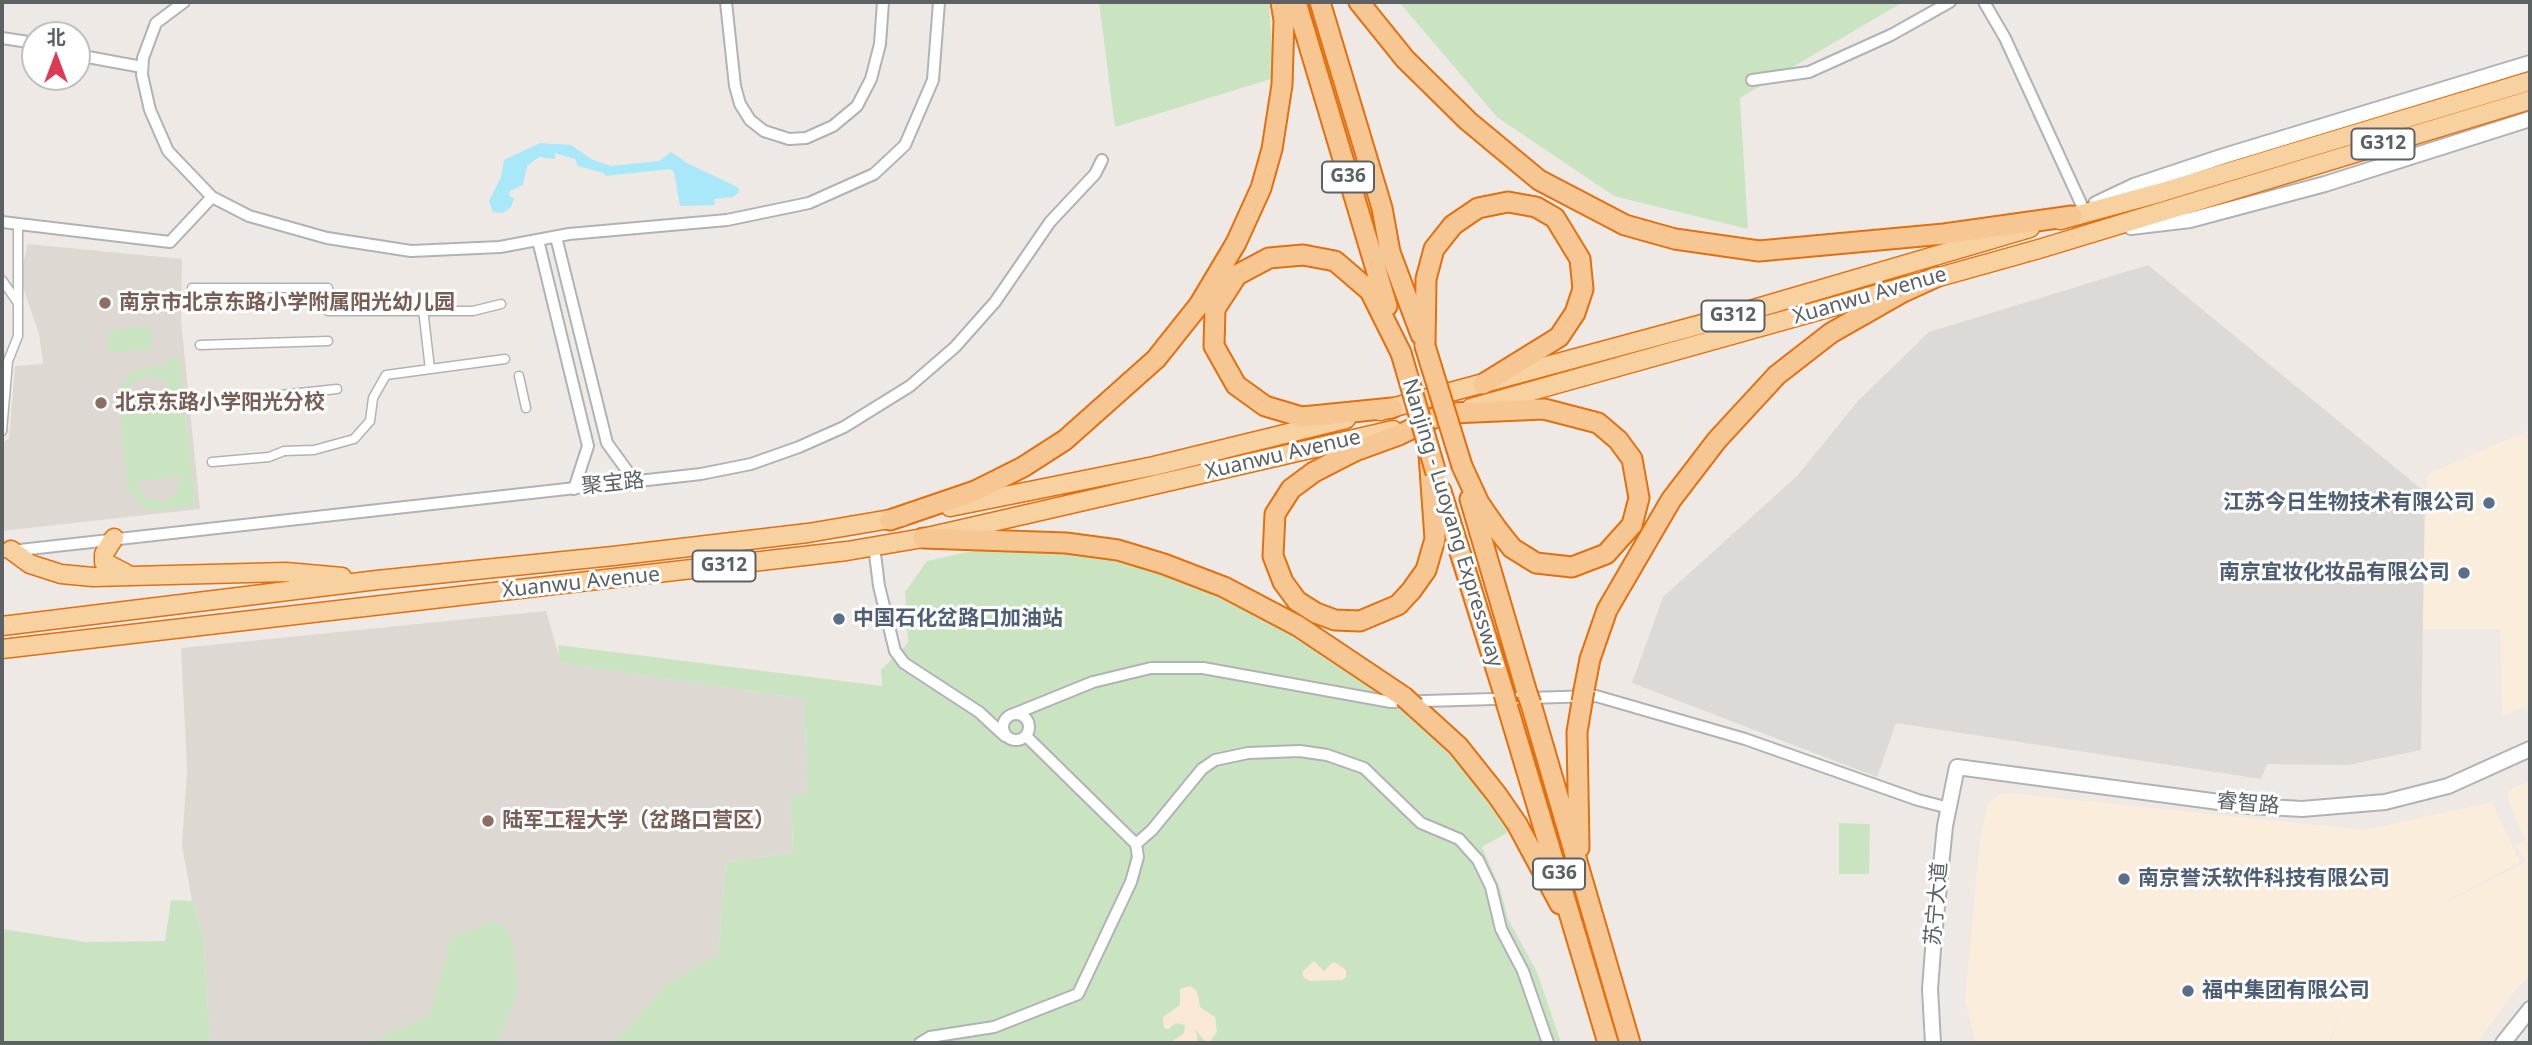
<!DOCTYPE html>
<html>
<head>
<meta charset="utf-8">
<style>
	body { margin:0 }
	#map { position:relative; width:2532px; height:1045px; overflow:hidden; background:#eee9e4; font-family:"Noto Sans","Noto Sans SC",sans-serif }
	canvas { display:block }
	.frame { position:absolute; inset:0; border:4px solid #5c6164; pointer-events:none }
	.north { position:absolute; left:21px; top:21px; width:70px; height:70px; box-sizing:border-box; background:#fff; border:2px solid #bec0c1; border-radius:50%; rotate:0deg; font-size:19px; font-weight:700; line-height:28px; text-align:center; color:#5c6164 }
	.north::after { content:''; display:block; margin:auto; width:24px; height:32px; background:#de3a53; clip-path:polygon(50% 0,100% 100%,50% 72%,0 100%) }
</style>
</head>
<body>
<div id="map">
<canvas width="2532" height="1045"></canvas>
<div class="frame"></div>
<div class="north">北</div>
</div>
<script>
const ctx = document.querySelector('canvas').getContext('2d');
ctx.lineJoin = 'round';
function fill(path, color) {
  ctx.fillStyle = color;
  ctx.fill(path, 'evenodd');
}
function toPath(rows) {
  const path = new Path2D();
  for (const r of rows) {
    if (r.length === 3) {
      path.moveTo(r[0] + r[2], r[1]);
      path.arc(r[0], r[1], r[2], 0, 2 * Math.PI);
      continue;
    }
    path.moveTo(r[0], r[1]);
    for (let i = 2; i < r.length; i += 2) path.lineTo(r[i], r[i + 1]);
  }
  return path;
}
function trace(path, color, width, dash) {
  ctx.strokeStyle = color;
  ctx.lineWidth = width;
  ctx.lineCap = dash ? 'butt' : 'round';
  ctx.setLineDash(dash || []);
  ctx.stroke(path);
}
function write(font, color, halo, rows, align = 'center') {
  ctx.font = font + ' "Noto Sans","Noto Sans SC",sans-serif';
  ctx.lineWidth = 6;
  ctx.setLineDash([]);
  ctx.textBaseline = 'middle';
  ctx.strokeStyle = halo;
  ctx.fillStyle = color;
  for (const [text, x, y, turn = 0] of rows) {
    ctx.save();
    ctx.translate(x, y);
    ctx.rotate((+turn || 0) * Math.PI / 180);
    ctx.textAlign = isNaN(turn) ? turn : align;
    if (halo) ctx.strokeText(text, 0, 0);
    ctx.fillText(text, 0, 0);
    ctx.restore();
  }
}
fill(toPath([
	[2530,430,2530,704,2502,717,2500,629,2423,629,2425,492,2428,474],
	[2530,780,2530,975,2516,989,2477,1043,2330,1043,2343,1004,2329,1043,1975,1043,1965,998,1980,840,1988,804,1999,795,2010,793,2364,830,2492,802,2520,862,2414,919,2525,862,2516,845,2525,840,2507,797,2510,790]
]), '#fbeddb');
fill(toPath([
	[2148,265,2425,492,2421,750,2348,765,2267,764,2261,779,1896,723,1877,777,1632,683,1663,597,1797,476,1858,401,1929,332]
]), '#dcd9d6');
fill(toPath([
	[28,244,182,259,181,320,200,509,2,531,2,442,9,439,15,366,43,364,39,334,23,287,23,264],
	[546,611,561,663,804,699,808,794,791,797,793,852,726,862,718,955,812,1043,210,1043,203,936,192,901,182,846,187,769,181,648]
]), '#ddd9d2');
fill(toPath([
	[1099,2,1269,2,1274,78,1115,127],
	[1399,2,1903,2,1740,98,1748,229,1614,196,1497,117],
	[151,326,153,349,109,353,107,330],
	[179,357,196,505,154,511,141,506,127,489,118,394,123,381,133,371,167,364,167,358],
	[147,375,164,380,171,395,127,400,130,386],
	[180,476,176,494,163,502,146,498,136,482],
	[991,547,1082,552,1174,576,1317,645,1420,719,1514,829,1482,847,1500,888,1508,919,1537,972,1561,1043,613,1043,668,983,718,955,726,862,793,852,791,796,808,793,804,699,560,663,558,645,882,686,881,670,908,643,905,592,927,561],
	[1839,823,1870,824,1869,874,1839,874],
	[171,900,192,901,203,936,210,1043,2,1043,2,929,86,942,165,941],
	[497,921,512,935,518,992,497,1043,367,1043,429,1016,452,936]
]), '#cae4c2');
fill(toPath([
	[1314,961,1324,971,1333,962,1338,964,1346,970,1346,977,1342,980,1310,981,1304,978,1302,972],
	[1190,986,1197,991,1200,1007,1215,1017,1217,1032,1210,1042,1204,1040,1196,1030,1198,1043,1170,1043,1184,1033,1185,1025,1176,1023,1168,1029,1164,1028,1163,1017,1180,1005,1180,989]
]), '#f8e8d5');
fill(toPath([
	[540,143,571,145,593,160,611,166,659,161,671,152,687,163,733,185,739,188,738,193,733,197,714,199,715,205,680,206,674,172,670,169,605,176,604,173,578,166,575,159,555,153,555,159,539,157,527,166,523,185,510,191,509,196,514,198,511,207,503,213,493,212,489,201,501,177,504,160]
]), '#a9e8f9');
const pedestrian = toPath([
	[2,280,18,303],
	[192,288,328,288],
	[423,309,430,369],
	[328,311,473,311,501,304],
	[200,345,328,341],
	[519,376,526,408],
	[214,402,337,389],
	[2,431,8,361,18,336,18,223],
	[212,462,269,457,284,451,314,450,354,439,370,421,373,398,386,375,505,359]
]);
const minor = toPath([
	[184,2,156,23,143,58,142,75,150,110,168,151,212,197,249,216,327,238,411,251,500,247,569,234,727,220,809,203,874,174,905,145,933,80,939,2],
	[726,2,735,86,740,104,750,120,764,131,789,139,806,138,833,126,857,106,871,79,880,44,883,2],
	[1984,2,2005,38,2084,210],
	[2,38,35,43],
	[77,55,142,67],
	[1752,80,1809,72,1891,35,1950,2],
	[2,222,170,242,212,197],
	[556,237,607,443,636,483],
	[538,240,588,446,574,489],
	[874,546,879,586,895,651,904,663,979,712,1005,736],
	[2,552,701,474,751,464,799,447,844,427,910,386,955,347,995,302,1050,222,1095,174,1102,160],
	[1016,727,13],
	[1014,714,1093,682,1151,668,1203,668,1391,702,1596,696,1745,739,1918,800,1949,808],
	[1136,844,1152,830,1202,769,1215,760,1248,753,1300,751,1327,755,1364,768,1421,823,1459,839,1478,860,1491,887,1501,929,1523,971,1548,1043],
	[920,1043,930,1037,994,1027,1078,994,1131,882,1138,857,1136,844,1026,736]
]);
const tertiary = toPath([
	[2096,204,2134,186,2224,156,2530,63],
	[2131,227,2190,220,2325,184,2530,119],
	[1933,1043,1930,989,1934,936,1945,826,1957,767,2249,806,2302,809,2385,802,2448,786,2530,749],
	[2503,1043,2530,1009]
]);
const trunk = toPath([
	[2060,220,2159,193,2530,81],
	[1471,408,2039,249,2530,100],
	[1380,411,1706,323,2030,228],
	[950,507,1154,466,1346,419],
	[114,538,104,554,104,562,127,574],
	[11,550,30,564,61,574,93,577,286,572,342,577],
	[2,626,377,580,613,556,808,533,902,517],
	[2,649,847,551,923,538,1393,430]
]);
const motorway = toPath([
	[1296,2,1387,306],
	[1320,2,1382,208,1390,252,1421,335],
	[1359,2,1405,59,1468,121,1539,180,1625,225,1675,239,1759,251,1944,234,2072,216],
	[1425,346,1426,279,1434,249,1453,225,1478,208,1508,202,1536,207,1555,218,1580,259,1583,289,1575,313,1559,337,1483,384],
	[1392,408,1302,417,1265,406,1236,385,1214,346,1215,309,1237,275,1269,258,1303,255,1335,261,1370,291,1401,353],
	[1452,413,1544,409,1598,423,1618,440,1632,459,1639,498,1632,525,1606,554,1572,567,1536,563,1512,548,1497,529,1479,503,1462,466],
	[1429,455,1435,539,1426,570,1411,591,1398,605,1360,621,1335,620,1316,613,1297,601,1283,582,1273,556,1275,514,1291,489,1314,472,1355,451,1399,435,1434,418],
	[1441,491,1504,694],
	[1470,499,1527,693],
	[890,520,975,491,1023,467,1065,440,1156,359,1199,305,1236,243,1261,188,1272,149,1282,85,1284,20,1281,2],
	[923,538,1066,543,1118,550,1164,564,1224,587,1298,626,1404,697],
	[1584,690,1590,659,1607,610,1671,500,1717,440,1777,375,1831,333,1903,292,1936,277],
	[1531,704,1630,1043],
	[1507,705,1608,1043],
	[1415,707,1458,746,1497,795,1517,824,1560,904],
	[1579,848,1577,732,1582,702]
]);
trace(pedestrian, '#b0b3b6', 11);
trace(minor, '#b0b3b6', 14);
trace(tertiary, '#b0b3b6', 18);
trace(trunk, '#e3700f', 21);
trace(motorway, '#e3700f', 23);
trace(pedestrian, '#fff', 8);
trace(minor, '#fff', 10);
trace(tertiary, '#fff', 14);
trace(trunk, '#f8d1a0', 18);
trace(motorway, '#f6c693', 19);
const motorwayBridge = toPath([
	[1425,346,1462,466],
	[1401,353,1436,473],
	[1527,693,1531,704],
	[1504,694,1507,705],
	[1404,697,1415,707],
	[1582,702,1584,690]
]);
trace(motorwayBridge, '#e3700f', 23, []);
trace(motorwayBridge, '#f6c693', 19);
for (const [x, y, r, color] of [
	[105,303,7,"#8d6e63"],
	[101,403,7,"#8d6e63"],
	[2489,503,7,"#5c6f8a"],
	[2464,573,7,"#5c6f8a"],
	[839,619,7,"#5c6f8a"],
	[488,821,7,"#8d6e63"],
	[2124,879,7,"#5c6f8a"],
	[2188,991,7,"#5c6f8a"]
]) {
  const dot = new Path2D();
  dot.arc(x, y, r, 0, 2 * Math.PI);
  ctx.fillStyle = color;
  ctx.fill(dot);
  trace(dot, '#fff', 2.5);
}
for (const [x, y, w] of [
	[2383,144,63],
	[1348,177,52],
	[1733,316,63],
	[724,566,63],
	[1559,874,52]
]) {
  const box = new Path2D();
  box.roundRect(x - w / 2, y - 15.5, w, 31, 5);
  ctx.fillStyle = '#fff';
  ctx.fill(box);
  trace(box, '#5c6164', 2);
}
write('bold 19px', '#5c6164', null, [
	["G312",2383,144],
	["G36",1348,177],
	["G312",1733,316],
	["G312",724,566],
	["G36",1559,874]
]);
write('21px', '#5c6164', '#fff', [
	["Xuanwu Avenue",1870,296,-16],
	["Xuanwu Avenue",1283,455,-13],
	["聚宝路",613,484,-6],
	["Nanjing - Luoyang Expressway",1452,523,73],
	["Xuanwu Avenue",581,583,-6],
	["睿智路",2248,804,5],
	["苏宁大道",1937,904,-85]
]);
write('bold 21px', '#785e54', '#fff', [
	["南京市北京东路小学附属阳光幼儿园",119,303],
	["北京东路小学阳光分校",115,403],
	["陆军工程大学（岔路口营区）",502,821]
], 'left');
write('bold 21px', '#4e5e75', '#fff', [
	["江苏今日生物技术有限公司",2475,503,"right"],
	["南京宜妆化妆品有限公司",2450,573,"right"],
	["中国石化岔路口加油站",853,619],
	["南京誉沃软件科技有限公司",2138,879],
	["福中集团有限公司",2202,991]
], 'left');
</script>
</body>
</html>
